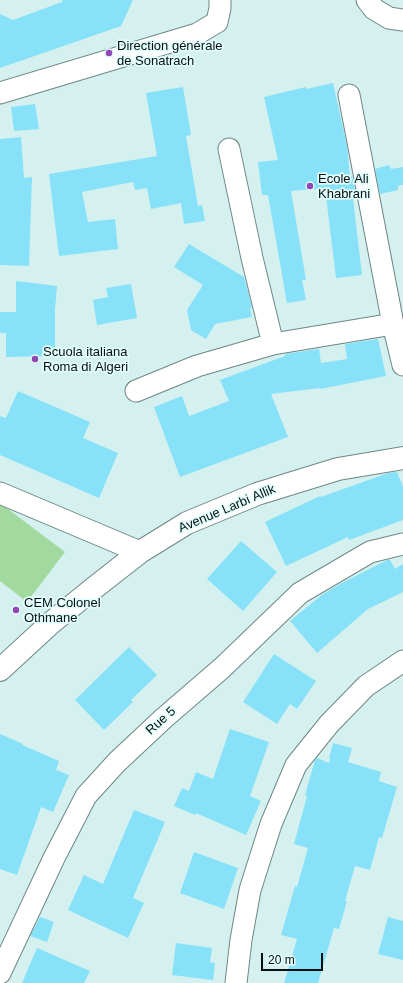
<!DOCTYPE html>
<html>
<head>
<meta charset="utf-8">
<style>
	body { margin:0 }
	#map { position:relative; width:403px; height:983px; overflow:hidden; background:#d5f1ef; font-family:Helvetica,sans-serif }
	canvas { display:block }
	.scale { position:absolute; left:261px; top:953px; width:62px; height:18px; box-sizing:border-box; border:2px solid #071010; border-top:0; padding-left:5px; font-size:12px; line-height:14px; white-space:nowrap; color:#071010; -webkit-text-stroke:3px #e2fefc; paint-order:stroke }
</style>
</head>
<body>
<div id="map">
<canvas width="403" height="983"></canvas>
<div class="scale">20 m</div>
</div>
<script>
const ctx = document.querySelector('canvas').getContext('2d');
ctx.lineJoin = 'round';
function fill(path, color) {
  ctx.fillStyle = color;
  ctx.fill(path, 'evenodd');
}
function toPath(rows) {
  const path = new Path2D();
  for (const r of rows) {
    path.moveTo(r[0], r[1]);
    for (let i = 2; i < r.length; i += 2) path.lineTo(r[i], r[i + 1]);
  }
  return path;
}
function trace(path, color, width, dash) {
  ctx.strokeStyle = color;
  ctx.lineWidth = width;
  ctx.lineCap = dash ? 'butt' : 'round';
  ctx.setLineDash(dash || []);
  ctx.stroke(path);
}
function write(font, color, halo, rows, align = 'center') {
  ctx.font = font + ' Helvetica,sans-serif';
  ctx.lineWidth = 3.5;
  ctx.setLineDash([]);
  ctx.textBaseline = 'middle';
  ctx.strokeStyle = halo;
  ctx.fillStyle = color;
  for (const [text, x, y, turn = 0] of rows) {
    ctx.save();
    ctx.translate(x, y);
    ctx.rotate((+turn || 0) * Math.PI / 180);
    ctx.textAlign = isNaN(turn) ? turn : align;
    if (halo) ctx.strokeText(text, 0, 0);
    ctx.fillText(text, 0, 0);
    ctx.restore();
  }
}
fill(toPath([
	[0,503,65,552,27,602,0,581]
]), '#a1d99f');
fill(toPath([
	[63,0,133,0,121,26,0,68,0,14,13,20,62,2],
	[333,83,347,146,350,177,352,176,357,199,353,199,362,275,336,278,325,188,291,191,306,280,302,280,306,300,287,303,268,195,262,195,258,162,278,160,264,97,306,87,306,89],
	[183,87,191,135,186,136,198,206,202,205,205,221,184,224,181,203,151,209,147,188,135,190,133,182,82,192,88,222,115,219,118,249,59,256,49,174,157,156,146,93],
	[35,104,39,129,14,131,11,107],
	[21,137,24,178,32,177,29,266,0,265,0,139],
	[389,165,391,169,403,167,403,185,398,186,398,190,380,194,375,169],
	[189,244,244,277,252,307,250,309,252,317,215,324,206,339,191,330,187,310,203,285,174,267],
	[16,281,57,286,55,310,55,356,6,357,6,333,0,333,0,312,16,312],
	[131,284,137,318,97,325,93,300,108,297,106,288],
	[378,339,386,376,320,389,320,388,271,394,288,437,180,477,154,407,182,396,189,416,229,401,220,380,285,356,285,354,319,349,321,363,347,359,345,344],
	[18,391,90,422,83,438,118,453,99,498,0,455,0,416,6,418],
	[397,472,403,487,403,520,349,540,348,537,286,566,265,522,320,496,321,497,388,473],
	[241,541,277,572,243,611,207,579],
	[387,560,390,560,395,569,403,564,403,592,368,609,317,653,290,621,323,594,342,583],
	[129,647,157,675,131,700,133,702,104,730,75,700],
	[274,654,316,681,297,709,290,704,277,724,243,702],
	[230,729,269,742,250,796,261,801,246,835,196,813,195,815,174,806,182,788,189,791,196,772,213,779],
	[0,734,23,744,22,745,59,761,56,770,69,775,53,812,41,807,17,875,0,869],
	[333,743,352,748,348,762,381,772,379,781,397,787,382,838,379,837,370,870,355,866,345,901,347,901,339,929,334,928,318,983,284,983,297,939,281,935,295,886,297,887,308,848,294,844,307,796,305,795,315,760,317,758,329,763,330,759,329,758],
	[134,810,165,822,133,898,144,903,128,938,68,910,84,875,103,884],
	[194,852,238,868,224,909,180,893],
	[40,917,54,922,47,942,30,936],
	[388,917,403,921,403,960,378,954],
	[176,943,212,948,210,962,215,963,213,980,172,975],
	[37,948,90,971,84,983,22,983]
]), '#87e1f8');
const minor = toPath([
	[367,0,374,9,389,18,403,20],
	[0,93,197,34,217,22,220,8,220,0],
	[349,95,393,324,403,365],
	[229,149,252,258,273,344],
	[136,391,197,366,273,344,393,324],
	[0,493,140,552],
	[0,973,54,858,86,796,117,762,164,718,222,668,300,593,370,552,403,544],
	[236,983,241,940,250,890,271,824,296,765,329,724,366,686,403,661]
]);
const major = toPath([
	[0,670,51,623,94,588,140,552,187,523,257,494,338,469,403,458]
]);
trace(minor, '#6d8785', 23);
trace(major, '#6d8785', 24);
trace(minor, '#fff', 21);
trace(major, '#fff', 22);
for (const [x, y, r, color] of [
	[109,53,4,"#9346b8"],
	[310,186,4,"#9346b8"],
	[35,359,4,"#9346b8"],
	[16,610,4,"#9346b8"]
]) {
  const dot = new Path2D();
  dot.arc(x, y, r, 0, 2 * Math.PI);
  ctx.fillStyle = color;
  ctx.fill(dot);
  trace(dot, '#e2fefc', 1.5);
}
write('13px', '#071010', '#e2fefc', [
	["Direction générale",117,46],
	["de Sonatrach",117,61],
	["Ecole Ali",318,179],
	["Khabrani",318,194],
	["Scuola italiana",43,352],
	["Roma di Algeri",43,367],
	["CEM Colonel",24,603],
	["Othmane",24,618]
], 'left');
write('13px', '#071010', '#e2fefc', [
	["Avenue Larbi Allik",227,509,-23],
	["Rue 5",161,721,-42]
]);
</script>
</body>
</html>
